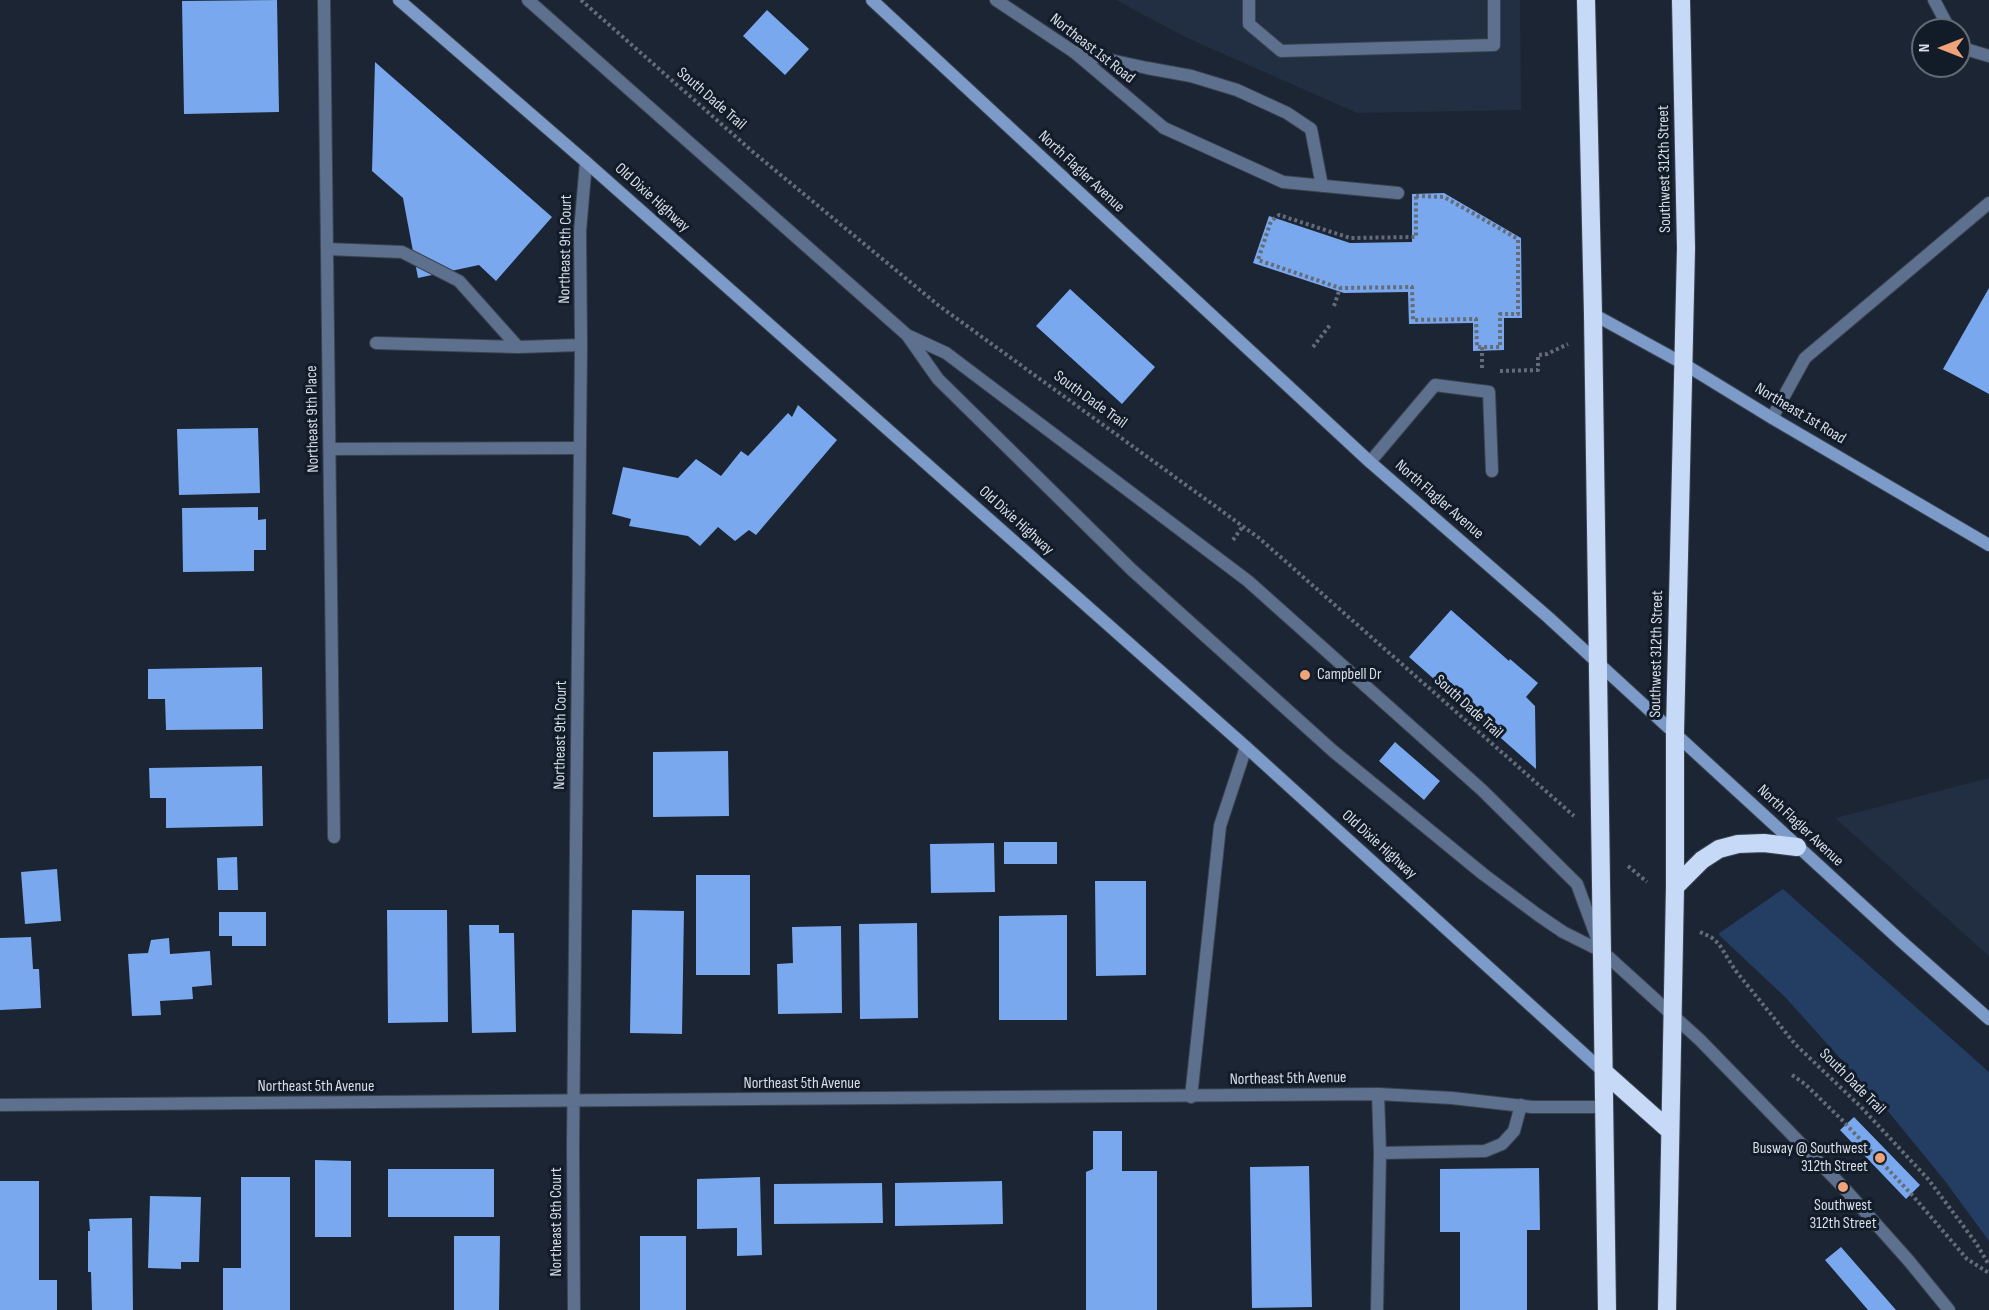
<!DOCTYPE html>
<html>
<head>
<meta charset="utf-8">
<style>
	body { margin:0 }
	#map { position:relative; width:1989px; height:1310px; overflow:hidden; background:#1c2533; font-family:"Sofia Sans Condensed",sans-serif }
	canvas { display:block }
	.north { position:absolute; left:1911px; top:18px; width:60px; height:60px; box-sizing:border-box; background:#121c29; border:2px solid #616a75; border-radius:50%; rotate:270deg; font-size:16px; font-weight:700; line-height:24px; text-align:center; color:#d7dee8 }
	.north::after { content:''; display:block; margin:auto; width:21px; height:27px; background:#f0a279; clip-path:polygon(50% 0,100% 100%,50% 72%,0 100%) }
</style>
</head>
<body>
<div id="map">
<canvas width="1989" height="1310"></canvas>
<div class="north">N</div>
</div>
<script>
const ctx = document.querySelector('canvas').getContext('2d');
ctx.lineJoin = 'round';
function fill(path, color) {
  ctx.fillStyle = color;
  ctx.fill(path, 'evenodd');
}
function toPath(rows) {
  const path = new Path2D();
  for (const r of rows) {
    path.moveTo(r[0], r[1]);
    for (let i = 2; i < r.length; i += 2) path.lineTo(r[i], r[i + 1]);
  }
  return path;
}
function trace(path, color, width, dash) {
  ctx.strokeStyle = color;
  ctx.lineWidth = width;
  ctx.lineCap = dash ? 'butt' : 'round';
  ctx.setLineDash(dash || []);
  ctx.stroke(path);
}
function write(font, color, halo, rows, align = 'center') {
  ctx.font = font + ' "Sofia Sans Condensed",sans-serif';
  ctx.lineWidth = 6;
  ctx.setLineDash([]);
  ctx.textBaseline = 'middle';
  ctx.strokeStyle = halo;
  ctx.fillStyle = color;
  for (const [text, x, y, turn = 0] of rows) {
    ctx.save();
    ctx.translate(x, y);
    ctx.rotate((+turn || 0) * Math.PI / 180);
    ctx.textAlign = isNaN(turn) ? turn : align;
    if (halo) ctx.strokeText(text, 0, 0);
    ctx.fillText(text, 0, 0);
    ctx.restore();
  }
}
fill(toPath([
	[1116,0,1520,0,1521,110,1357,113,1185,37],
	[1989,778,1989,956,1835,818]
]), '#222e41');
fill(toPath([
	[1783,889,1989,1072,1989,1241,1945,1181,1891,1115,1786,998,1718,934]
]), '#233d63');
fill(toPath([
	[277,0,279,112,184,114,182,1],
	[767,10,809,49,785,75,743,36],
	[375,62,552,217,496,281,479,265,418,278,403,198,372,171],
	[1444,193,1521,238,1522,318,1504,318,1504,350,1473,351,1473,323,1409,324,1408,292,1344,293,1253,263,1269,216,1350,243,1412,242,1412,194],
	[1989,288,1989,394,1943,369],
	[1070,289,1155,367,1122,404,1036,326],
	[798,405,837,440,756,535,749,530,735,541,718,527,700,546,688,536,629,526,631,519,612,514,623,467,678,478,696,459,721,476,741,451,748,456,788,413,792,417],
	[258,428,260,493,179,495,177,429],
	[258,507,258,520,266,519,266,550,254,550,254,571,183,572,182,508],
	[1451,610,1509,661,1510,659,1538,683,1526,697,1535,706,1536,769,1409,657],
	[262,667,263,729,166,730,165,699,148,699,148,669],
	[1395,742,1440,781,1424,800,1379,761],
	[728,751,729,816,653,817,653,752],
	[262,766,263,826,166,828,166,798,150,798,149,768],
	[1004,842,1057,842,1057,864,1004,864],
	[994,843,995,892,931,893,930,844],
	[237,857,238,890,218,890,217,858],
	[57,869,61,921,25,924,21,872],
	[696,875,750,875,750,975,696,975],
	[1095,881,1146,881,1146,975,1096,976],
	[387,910,447,910,448,1022,388,1023],
	[632,910,684,911,682,1034,630,1033],
	[219,912,266,912,266,946,232,946,232,936,219,936],
	[1067,915,1067,1020,999,1020,999,916],
	[917,923,918,1018,860,1019,859,924],
	[469,925,499,925,499,933,514,933,516,1032,472,1033],
	[841,926,842,1013,778,1014,777,964,793,963,792,927],
	[31,937,33,969,39,969,41,1008,0,1010,0,938],
	[169,938,170,954,210,951,212,985,192,987,193,999,160,1001,161,1015,132,1016,128,954,148,953,151,940],
	[1854,1117,1920,1185,1906,1199,1840,1130],
	[1093,1131,1122,1131,1122,1171,1157,1171,1157,1310,1086,1310,1086,1172,1093,1169],
	[315,1160,351,1161,351,1237,315,1237],
	[1309,1166,1312,1307,1252,1308,1250,1167],
	[1539,1168,1540,1230,1527,1230,1527,1310,1460,1310,1460,1232,1440,1232,1440,1169],
	[388,1169,494,1169,494,1217,388,1217],
	[241,1177,290,1177,290,1310,223,1310,223,1268,241,1268],
	[760,1177,762,1255,737,1256,737,1228,697,1229,697,1179],
	[0,1181,39,1181,39,1280,57,1280,57,1310,0,1310],
	[1002,1181,1003,1224,895,1226,895,1183],
	[882,1183,883,1223,774,1224,774,1184],
	[150,1196,201,1197,199,1262,181,1262,181,1269,148,1268],
	[132,1218,133,1310,92,1310,91,1272,88,1272,88,1231,90,1231,89,1219],
	[454,1236,500,1236,499,1310,454,1310],
	[640,1236,686,1236,686,1310,640,1310],
	[1841,1247,1896,1310,1868,1310,1825,1260]
]), '#79a8ee');
const lane = toPath([
	[528,0,907,335,938,379,1132,570,1333,751,1483,874,1538,915,1563,932,1603,952,1700,1040,1843,1187,1909,1261,1949,1310],
	[1249,0,1249,24,1281,51,1494,45,1494,0],
	[1934,0,1950,30],
	[1959,47,1989,56],
	[1074,52,1147,68,1191,76,1237,90,1287,113,1311,129,1322,186],
	[1164,128,1283,182,1398,193],
	[327,249,402,252,459,281,518,347],
	[909,336,946,353,1248,581,1482,790,1577,884,1598,941],
	[376,343,518,347,581,345],
	[1772,418,1805,358,1989,203],
	[330,449,580,448],
	[1370,462,1435,385,1489,392,1492,471],
	[1191,1097,1220,826,1246,747],
	[1380,1153,1485,1151,1502,1144,1514,1131,1521,1105],
	[1377,1310,1380,1153,1378,1094]
]);
const street = toPath([
	[324,0,334,837],
	[996,0,1074,52,1164,128],
	[0,1105,1378,1094,1452,1098,1532,1107,1605,1107],
	[574,1310,573,1146,581,345,580,231,586,162]
]);
const secondary = toPath([
	[399,0,586,162,1246,747,1605,1073],
	[872,0,1370,462,1549,618,1901,941,1989,1019],
	[1593,314,1684,364,1772,418,1989,545]
]);
const highway = toPath([
	[1586,0,1593,314,1607,1310],
	[1675,887,1702,860,1719,849,1738,844,1764,843,1797,847],
	[1605,1073,1669,1130],
	[1667,1310,1675,887,1675,732,1686,248,1681,0]
]);
trace(lane, '#3a4350', 14);
trace(street, '#3a4350', 14);
trace(secondary, '#3a4350', 14);
trace(highway, '#3a4350', 20);
trace(toPath([
	[581,0,753,152,938,305,1259,538,1574,816],
	[1416,196,1444,197,1518,239,1518,314,1500,314,1500,347,1477,347,1476,319,1413,320,1412,287,1340,288,1258,260,1271,221,1279,215,1350,238,1416,237,1416,196],
	[1334,306,1340,288],
	[1313,347,1330,325],
	[1482,347,1482,369],
	[1500,371,1538,370,1538,355,1547,354,1568,344],
	[1233,540,1243,526],
	[1628,866,1647,882],
	[1700,932,1711,937,1719,944,1735,970,1795,1044,1860,1106,1928,1179,1976,1243,1989,1265],
	[1792,1075,1805,1084,1843,1121,1913,1196,1967,1259,1989,1273]
]), '#646c78', 4, [3, 3]);
trace(lane, '#5d708d', 12);
trace(street, '#5d708d', 12);
trace(secondary, '#7c9bc9', 12);
trace(highway, '#c6d9f6', 18);
for (const [x, y, r, color] of [
	[1305,675,6,"#f0a279"],
	[1880,1158,6,"#f0a279"],
	[1843,1187,6,"#f0a279"]
]) {
  const dot = new Path2D();
  dot.arc(x, y, r, 0, 2 * Math.PI);
  ctx.fillStyle = color;
  ctx.fill(dot);
  trace(dot, '#121c29', 2);
}
write('16px', '#d7dee8', '#121c29', [
	["Northeast 1st Road",1092,49,38],
	["South Dade Trail",711,99,41],
	["Southwest 312th Street",1665,169,-91],
	["North Flagler Avenue",1081,172,43],
	["Old Dixie Highway",652,198,42],
	["Northeast 9th Court",566,249,-89],
	["South Dade Trail",1090,400,36],
	["Northeast 1st Road",1800,414,31],
	["Northeast 9th Place",313,419,-91],
	["North Flagler Avenue",1439,500,41],
	["Old Dixie Highway",1016,521,42],
	["Southwest 312th Street",1657,654,-89],
	["South Dade Trail",1468,707,42],
	["Northeast 9th Court",561,735,-89],
	["North Flagler Avenue",1800,826,43],
	["Old Dixie Highway",1379,845,42],
	["Northeast 5th Avenue",1288,1079,-1],
	["South Dade Trail",1852,1082,45],
	["Northeast 5th Avenue",802,1084],
	["Northeast 5th Avenue",316,1087],
	["Northeast 9th Court",557,1222,-90]
]);
write('16px', '#d7dee8', '#121c29', [
	["Campbell Dr",1317,675],
	["Busway @ Southwest",1868,1149,"right"],
	["312th Street",1868,1167,"right"],
	["Southwest",1843,1206,"center"],
	["312th Street",1843,1224,"center"]
], 'left');
</script>
</body>
</html>
